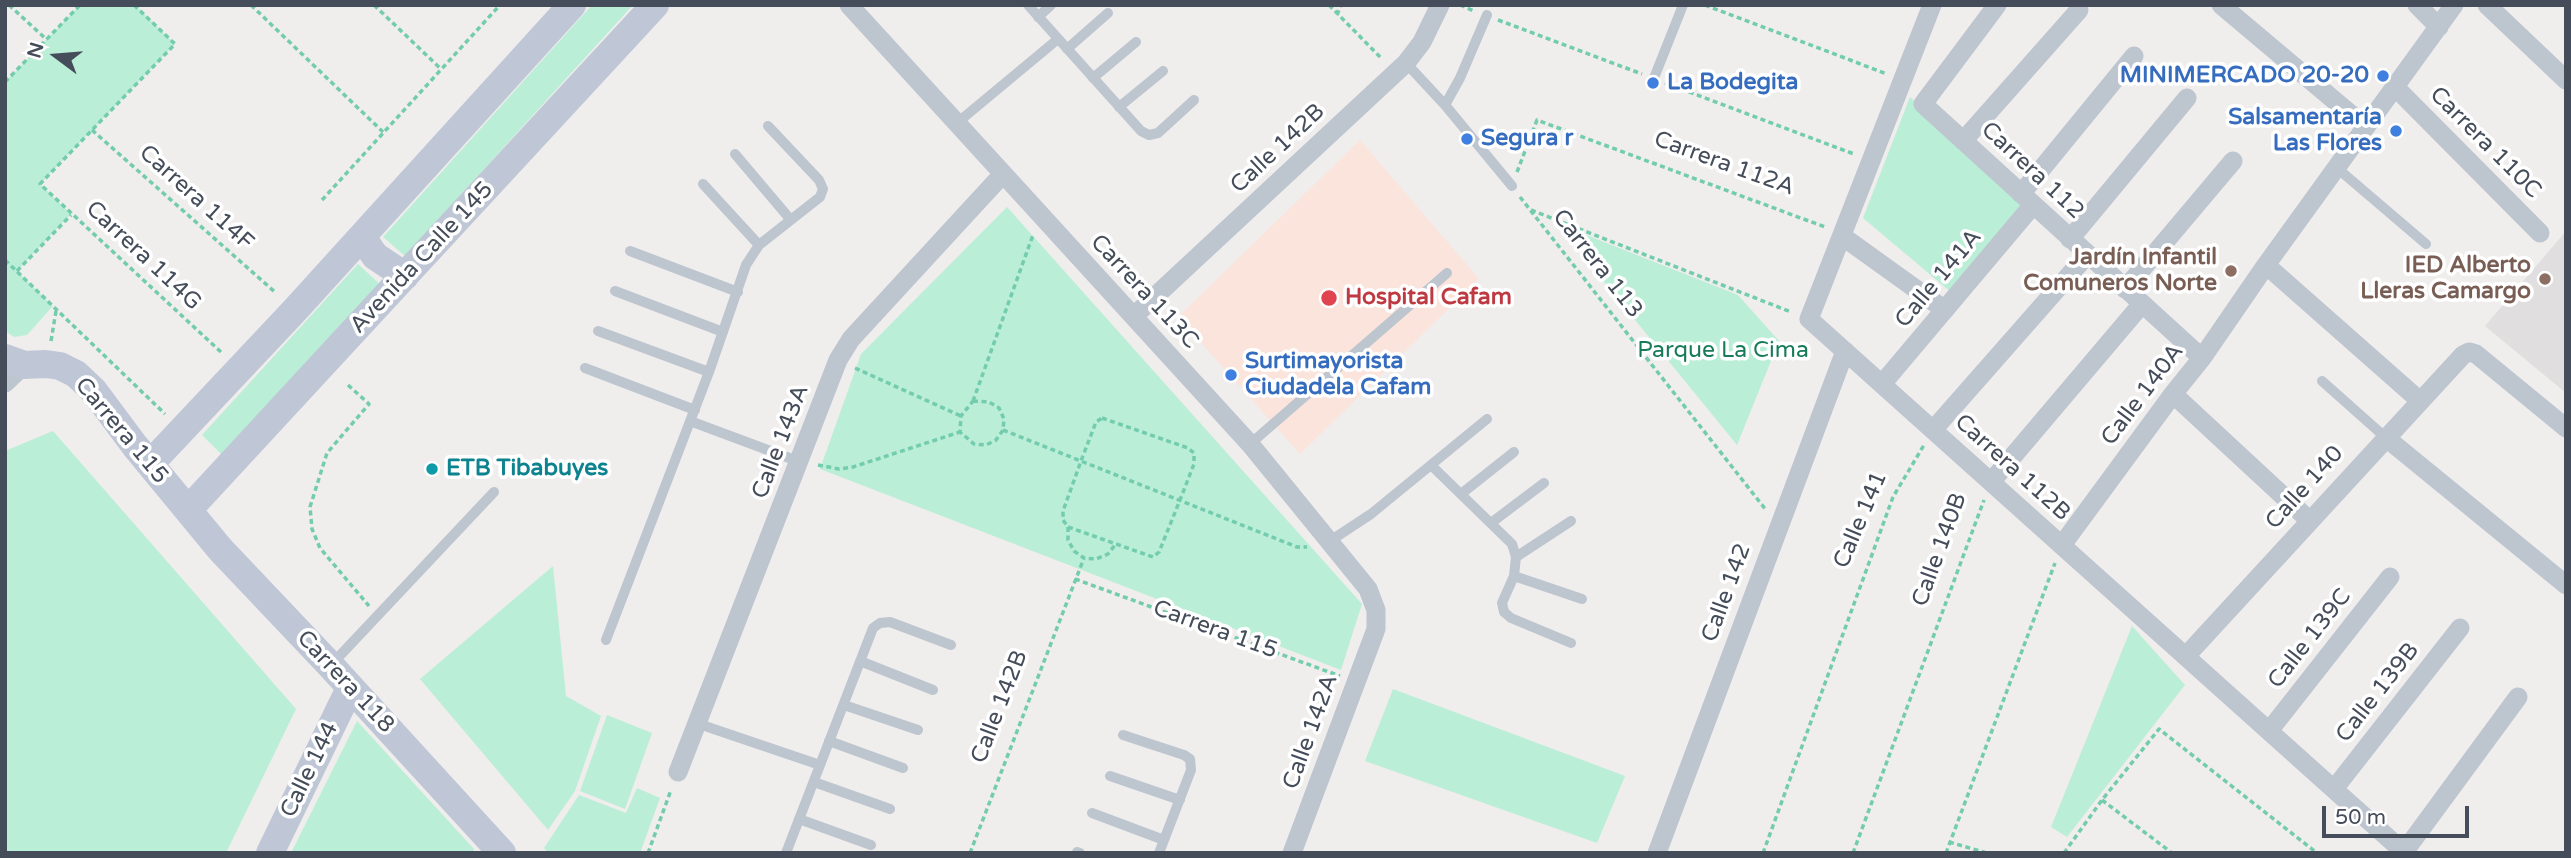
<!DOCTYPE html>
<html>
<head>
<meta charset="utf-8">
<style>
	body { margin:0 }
	#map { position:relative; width:2571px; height:858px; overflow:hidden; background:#f0eded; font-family:"Varela Round",sans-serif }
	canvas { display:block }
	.frame { position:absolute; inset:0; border:7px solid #454d5a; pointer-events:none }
	.north { position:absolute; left:21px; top:21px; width:70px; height:70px; -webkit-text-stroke:5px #fff; paint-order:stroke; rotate:286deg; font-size:19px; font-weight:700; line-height:28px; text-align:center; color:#454d5a }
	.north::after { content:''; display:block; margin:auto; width:24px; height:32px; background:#454d5a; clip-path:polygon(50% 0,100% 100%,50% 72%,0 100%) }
	.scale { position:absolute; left:2322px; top:806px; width:147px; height:32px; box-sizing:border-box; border:4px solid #454d5a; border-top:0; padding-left:9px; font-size:21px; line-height:24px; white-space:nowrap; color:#454d5a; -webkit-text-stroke:5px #fff; paint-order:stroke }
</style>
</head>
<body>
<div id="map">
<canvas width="2571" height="858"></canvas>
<div class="frame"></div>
<div class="north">N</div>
<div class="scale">50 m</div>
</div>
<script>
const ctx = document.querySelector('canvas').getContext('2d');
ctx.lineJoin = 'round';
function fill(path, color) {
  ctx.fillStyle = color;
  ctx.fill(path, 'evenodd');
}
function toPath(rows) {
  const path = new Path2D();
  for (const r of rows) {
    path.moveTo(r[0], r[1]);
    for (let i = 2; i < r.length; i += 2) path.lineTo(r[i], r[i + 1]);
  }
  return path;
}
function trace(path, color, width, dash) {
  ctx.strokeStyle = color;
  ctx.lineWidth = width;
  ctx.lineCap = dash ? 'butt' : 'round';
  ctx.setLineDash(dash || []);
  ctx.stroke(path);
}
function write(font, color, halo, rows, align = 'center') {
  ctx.font = font + ' "Varela Round",sans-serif';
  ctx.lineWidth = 7;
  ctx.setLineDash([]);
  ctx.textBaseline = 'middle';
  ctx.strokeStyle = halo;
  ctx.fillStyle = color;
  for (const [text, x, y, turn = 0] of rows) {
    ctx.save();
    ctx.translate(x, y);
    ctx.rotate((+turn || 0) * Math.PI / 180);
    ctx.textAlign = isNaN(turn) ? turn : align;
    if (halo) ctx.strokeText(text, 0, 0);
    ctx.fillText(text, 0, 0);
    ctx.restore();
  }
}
fill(toPath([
	[2566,231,2566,393,2485,326]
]), '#e1dedf');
fill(toPath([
	[1360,140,1479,279,1300,454,1178,317]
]), '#fae4dc');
fill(toPath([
	[80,5,135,5,175,44,40,184,71,214,17,271,53,306,27,335,14,337,5,331,5,82],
	[592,5,633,5,405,256,383,237],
	[1910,97,2025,200,1952,293,1863,218],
	[1007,207,1362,604,1341,670,820,469,861,354],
	[1556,223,1738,295,1779,341,1737,445],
	[358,264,382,286,223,456,202,435],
	[53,431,296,709,226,853,5,853,5,451],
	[553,566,566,696,601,716,575,791,548,830,420,679],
	[2132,626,2185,685,2067,837,2051,827],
	[1393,689,1625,776,1597,843,1365,761],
	[607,715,652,733,625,809,580,791],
	[357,721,474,849,472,853,291,853],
	[637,788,660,798,640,853,548,853,544,848,579,795,626,813]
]), '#bbeed7');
trace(toPath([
	[9,5,46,39],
	[134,5,175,44,40,184,222,353],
	[251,5,383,132],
	[374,5,441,69],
	[1329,5,1382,59],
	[1460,5,1474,11],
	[1705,5,1887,74],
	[1337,15,1341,5],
	[1498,20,1642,74],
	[5,82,80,5],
	[1665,83,1854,154],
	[92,130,276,293],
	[1517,172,1537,120,1825,227],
	[1520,197,1766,510],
	[322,200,500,5],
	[1531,210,1791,312],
	[5,260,165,414],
	[17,271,71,215],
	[51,341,56,311],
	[855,368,961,416],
	[348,385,369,404,327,453,310,507,312,529,320,548,369,606],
	[973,401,1033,235],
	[973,401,989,402,999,408,1004,419,1003,430,996,440,986,445,974,444,960,432,961,416,973,401],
	[1102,418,1188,448,1194,453,1194,464,1180,500,1159,552,1153,557,1068,527,1063,520,1063,511,1081,461,1096,422,1102,418],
	[1003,430,1297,547,1307,547],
	[818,465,839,469,853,467,960,432],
	[1068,527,1068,540,1074,551,1084,558,1096,559,1108,554,1115,545],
	[1075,579,1340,676],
	[2102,800,2172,853],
	[1949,842,1987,853],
	[648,853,671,790],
	[970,853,1084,558],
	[1763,853,1893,497,1924,445],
	[1853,853,1984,500],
	[1946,853,2055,563],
	[2064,853,2102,800,2159,729,2317,853]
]), '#73ccae', 3.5, [5, 3.5]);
trace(toPath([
	[1028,5,1141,131,1149,135,1158,133,1194,100],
	[1038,17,1051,5],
	[1067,49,1108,13],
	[1406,63,1445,105,1512,186],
	[1093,78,1136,42],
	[1654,78,1683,5],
	[1445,105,1460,78,1487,15],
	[1119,107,1163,71],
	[957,123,1058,39],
	[735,154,790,219],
	[2337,168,2426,244],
	[703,184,759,245],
	[630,251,738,292],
	[615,291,723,332],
	[598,331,709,372],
	[585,368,695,410],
	[2322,381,2385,437],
	[690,421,800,462],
	[1250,444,1447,273],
	[1432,466,1512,544,1516,557,1514,576,1502,603,1504,612,1511,618,1571,643],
	[1461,494,1514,452],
	[1491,523,1544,483],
	[1330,541,1371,514,1487,419],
	[1516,557,1571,521],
	[1514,576,1582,599],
	[606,640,709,372,746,265,759,245,820,197,823,189,819,180,768,126],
	[860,661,933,690],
	[331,665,494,492],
	[844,705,918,730],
	[696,723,820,765],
	[1123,735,1184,755,1190,759,1191,770,1159,853],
	[829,741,903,768],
	[1110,776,1180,800],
	[814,782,890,809],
	[1092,813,1164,840],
	[799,819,871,845],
	[1077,852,1080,853],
	[786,853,873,628,880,623,890,622,951,645]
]), '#bdc5cf', 10);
trace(toPath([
	[849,5,1250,444,1368,589,1376,610,1376,629,1292,853],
	[1932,5,1809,319,2405,853],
	[1997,5,1923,104,2202,358],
	[2221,5,2366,127],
	[2417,5,2439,27],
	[2487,5,2566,80],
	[2395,87,2540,233],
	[1963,141,2079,10],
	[2021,194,2134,56],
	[1842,236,1945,310],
	[2070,239,2187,98],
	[2266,265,2419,400],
	[2125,289,2233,161],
	[1134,316,1406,63,1422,42,1440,5],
	[5,383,24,365],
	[1882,384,2033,205],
	[2173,394,2309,520],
	[1933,430,2087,255],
	[2385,437,2566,585],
	[1991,482,2141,305],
	[2062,545,2173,394,2202,358,2266,265,2454,5],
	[2186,656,2463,355,2469,352,2476,354,2566,428],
	[2269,731,2390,577],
	[678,772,838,360,851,339,1002,175],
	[2334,789,2460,628],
	[2404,852,2518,697],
	[1657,853,1845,351]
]), '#bdc5cf', 19);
trace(toPath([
	[362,237,375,256,405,276],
	[5,358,24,365,46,364,60,366,76,374,94,391,135,446,220,549,330,665,502,853],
	[150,464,295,310,572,5],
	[188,510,655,5],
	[270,853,350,688]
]), '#bfc7d6', 28);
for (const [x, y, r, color] of [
	[2383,76,7,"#3f7fe0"],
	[1653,83,7,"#3f7fe0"],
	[2396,131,7,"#3f7fe0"],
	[1467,139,7,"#3f7fe0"],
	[2231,271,7,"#8d6e63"],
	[2545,279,7,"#8d6e63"],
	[1329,298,9,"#e0444e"],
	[1231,375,7,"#3f7fe0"],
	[432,469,7,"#0f9aa8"]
]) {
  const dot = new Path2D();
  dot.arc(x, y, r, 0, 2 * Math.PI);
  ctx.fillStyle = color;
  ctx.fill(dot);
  trace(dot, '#fff', 2.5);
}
write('bold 23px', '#366cbe', '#fff', [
	["MINIMERCADO 20-20",2369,76,"right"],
	["La Bodegita",1667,83],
	["Salsamentaría",2382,118,"right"],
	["Las Flores",2382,144,"right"],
	["Segura r",1481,139],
	["Surtimayorista",1245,362],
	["Ciudadela Cafam",1245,388]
], 'left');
write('23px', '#454d5a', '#fff', [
	["Carrera 110C",2485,143,45],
	["Calle 142B",1278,149,-43],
	["Carrera 112A",1724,164,20],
	["Carrera 112",2032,171,43],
	["Carrera 114F",196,198,42],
	["Carrera 114G",143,256,43],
	["Avenida Calle 145",422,258,-47],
	["Carrera 113",1597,264,52],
	["Calle 141A",1939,279,-50],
	["Carrera 113C",1144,292,47],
	["Calle 140A",2143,395,-53],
	["Carrera 115",121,431,50],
	["Calle 143A",781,442,-69],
	["Carrera 112B",2012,468,42],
	["Calle 140",2305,488,-48],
	["Calle 141",1861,520,-67],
	["Calle 140B",1940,550,-70],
	["Calle 142",1727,593,-70],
	["Carrera 115",1215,630,20],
	["Calle 139C",2310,639,-52],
	["Carrera 118",345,682,47],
	["Calle 139B",2378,693,-52],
	["Calle 142B",1000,707,-69],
	["Calle 142A",1311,732,-70],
	["Calle 144",310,770,-64]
]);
write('bold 23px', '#785e54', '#fff', [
	["Jardín Infantil",2217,258],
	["Comuneros Norte",2217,284],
	["IED Alberto",2531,266],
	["Lleras Camargo",2531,292]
], 'right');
write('bold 23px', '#be3a42', '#fff', [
	["Hospital Cafam",1345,298]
], 'left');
write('23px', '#177b59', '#fff', [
	["Parque La Cima",1723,351]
]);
write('bold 23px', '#0d838f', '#fff', [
	["ETB Tibabuyes",446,469]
], 'left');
</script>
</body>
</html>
